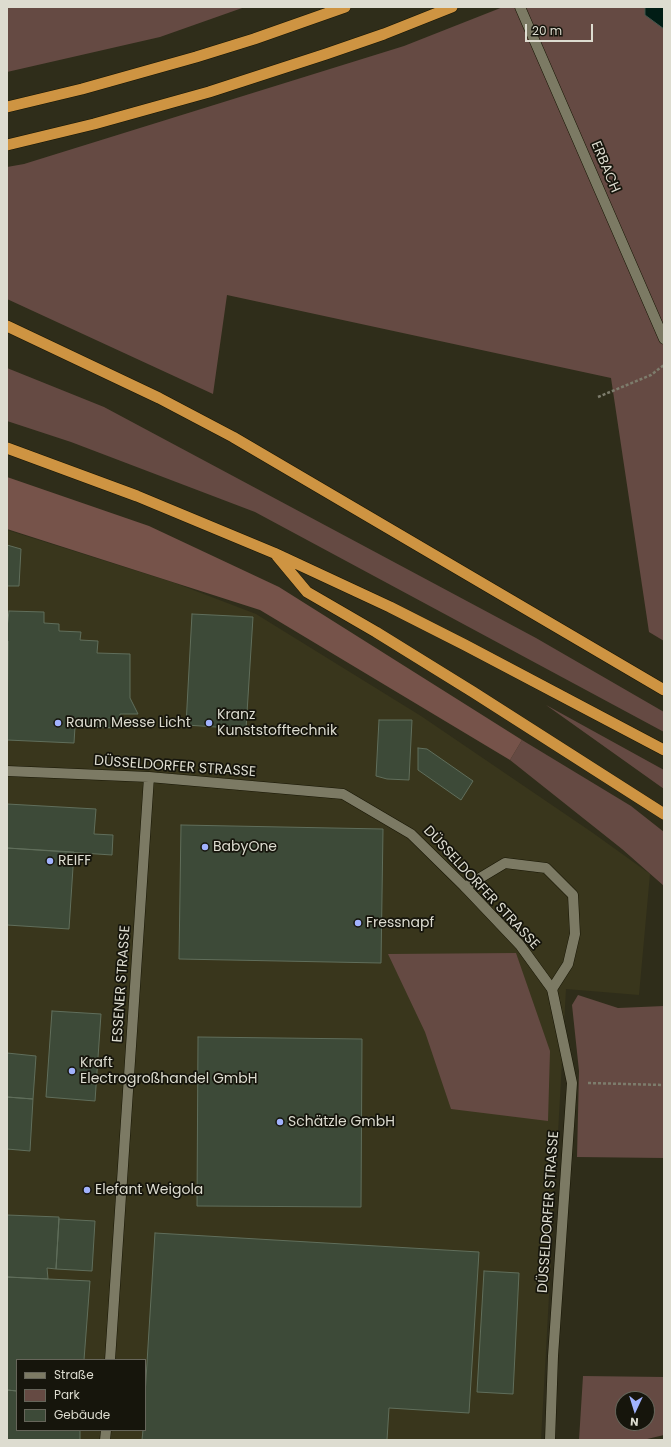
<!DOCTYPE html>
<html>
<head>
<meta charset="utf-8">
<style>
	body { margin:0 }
	#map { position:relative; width:671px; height:1447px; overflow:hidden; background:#2f2d1a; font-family:Poppins,sans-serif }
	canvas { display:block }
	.frame { position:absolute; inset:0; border:8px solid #dddcd0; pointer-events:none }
	.legend { position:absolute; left:16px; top:1359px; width:130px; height:72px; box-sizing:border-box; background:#16150c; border:1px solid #66655a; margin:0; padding:5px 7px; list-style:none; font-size:12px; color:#dddcd0 }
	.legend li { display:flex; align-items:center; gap:8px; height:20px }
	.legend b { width:20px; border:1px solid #66655a }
	.north { position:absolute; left:615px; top:1391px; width:40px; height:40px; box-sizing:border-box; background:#16150c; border:1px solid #66655a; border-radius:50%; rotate:184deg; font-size:11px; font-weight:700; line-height:16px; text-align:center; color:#dddcd0 }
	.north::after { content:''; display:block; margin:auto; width:14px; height:18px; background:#a1b2fd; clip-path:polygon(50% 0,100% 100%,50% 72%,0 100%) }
	.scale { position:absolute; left:525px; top:24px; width:68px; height:18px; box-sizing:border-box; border:2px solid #dddcd0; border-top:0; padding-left:5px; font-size:12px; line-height:14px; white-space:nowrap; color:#dddcd0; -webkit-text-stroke:3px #16150c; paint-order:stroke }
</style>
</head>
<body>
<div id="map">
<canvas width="671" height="1447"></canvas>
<div class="frame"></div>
<ul class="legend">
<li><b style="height:5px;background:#7c7a64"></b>Straße</li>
<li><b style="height:11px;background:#654a43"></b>Park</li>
<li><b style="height:11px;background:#3d4a38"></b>Gebäude</li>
</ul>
<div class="north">N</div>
<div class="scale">20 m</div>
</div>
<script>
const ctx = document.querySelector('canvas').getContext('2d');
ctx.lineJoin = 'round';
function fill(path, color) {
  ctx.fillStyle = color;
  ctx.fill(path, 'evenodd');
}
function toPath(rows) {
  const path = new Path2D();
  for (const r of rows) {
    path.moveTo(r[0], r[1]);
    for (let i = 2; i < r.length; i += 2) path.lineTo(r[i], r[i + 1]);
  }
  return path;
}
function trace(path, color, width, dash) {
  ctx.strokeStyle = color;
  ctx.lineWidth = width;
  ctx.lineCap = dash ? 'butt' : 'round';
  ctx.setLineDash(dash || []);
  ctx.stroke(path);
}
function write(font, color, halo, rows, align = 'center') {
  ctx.font = font + ' Poppins,sans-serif';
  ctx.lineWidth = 3.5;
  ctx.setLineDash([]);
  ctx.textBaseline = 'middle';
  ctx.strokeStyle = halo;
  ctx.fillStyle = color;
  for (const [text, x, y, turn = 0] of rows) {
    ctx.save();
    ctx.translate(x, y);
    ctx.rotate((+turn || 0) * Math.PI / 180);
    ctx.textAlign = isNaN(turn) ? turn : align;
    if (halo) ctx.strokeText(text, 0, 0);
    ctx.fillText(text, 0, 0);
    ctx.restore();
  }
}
fill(toPath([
	[7,530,175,583,256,614,421,716,593,833,650,874,639,995,566,989,541,1440,7,1440],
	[17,1360,145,1360,145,1430,17,1430]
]), '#39361c');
fill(toPath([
	[7,7,245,7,160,37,7,72],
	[503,7,664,7,664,641,649,632,611,378,227,295,213,394,7,299,7,167,24,164,404,46],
	[7,368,104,407,536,638,664,712,664,732,255,512,71,442,7,421],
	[546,705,664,770,664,789],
	[522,740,631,806,664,832,664,886,622,849,510,760],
	[516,953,550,1051,548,1121,451,1109,425,1032,388,954],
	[578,995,618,1008,664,1006,664,1158,577,1157,579,1071,572,1005],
	[583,1376,664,1377,664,1435,643,1440,579,1440],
	[623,1399,647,1399,647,1423,623,1423]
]), '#654a43');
fill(toPath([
	[7,477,149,526,279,587,522,740,510,760,260,610,7,529]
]), '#76534a');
const water = toPath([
	[645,7,664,7,664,29,645,15,645,7]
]);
fill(water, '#011d15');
trace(water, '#43564d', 1);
const building = toPath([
	[7,545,21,549,19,586,7,586,7,545],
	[9,611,44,612,44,623,59,624,59,631,81,632,80,640,98,641,97,653,130,654,130,698,138,714,120,714,120,728,75,727,74,743,7,740,8,641,7,641,7,628,9,611],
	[192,614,253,617,246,729,186,725,192,614],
	[379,720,412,720,409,780,387,779,376,776,379,720],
	[418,748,427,749,473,781,461,800,418,770,418,748],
	[7,804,96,809,94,834,113,835,112,855,7,848,7,804],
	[181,825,383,829,381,963,179,959,181,825],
	[7,848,74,852,69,929,7,925,7,848],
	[52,1011,101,1014,95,1101,46,1097,52,1011],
	[198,1037,362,1039,361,1207,197,1206,198,1037],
	[7,1053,36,1056,33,1099,7,1097,7,1053],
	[7,1097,33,1099,30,1151,7,1149,7,1097],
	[7,1215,59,1217,56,1269,47,1268,48,1279,7,1277,7,1215],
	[59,1219,95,1221,92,1271,56,1269,59,1219],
	[155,1233,479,1252,469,1413,389,1408,387,1440,142,1440,143,1430,145,1430,145,1395,155,1233],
	[484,1271,519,1273,513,1394,477,1392,484,1271],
	[7,1277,90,1281,84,1360,17,1360,17,1391,7,1390,7,1277],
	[7,1390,17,1391,17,1430,80,1430,80,1440,7,1440,7,1390]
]);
fill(building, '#3d4a38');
trace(building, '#606e5b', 1);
const service = toPath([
	[520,7,664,339],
	[465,887,505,863,546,868,573,895,575,934,568,964,552,989]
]);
const minor = toPath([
	[7,771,149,777,343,794,411,834,465,887,520,945,552,989,572,1083,553,1356,550,1440],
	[110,1360,149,777],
	[105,1440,106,1430]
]);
const trunk = toPath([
	[7,107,82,89,196,57,254,39,345,7],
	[7,145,94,124,209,92,326,54,384,34,452,7],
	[7,326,159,398,233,437,664,690],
	[7,448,137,496,274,553,390,607,465,645,664,750],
	[277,556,307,592,376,632,473,692,664,814]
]);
trace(service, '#171504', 11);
trace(minor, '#171504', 11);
trace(trunk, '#171504', 12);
trace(toPath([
	[598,397,651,375,664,365],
	[588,1083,664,1085]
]), '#7d7c6c', 2.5, [3, 2]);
trace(service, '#7c7a64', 10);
trace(minor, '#7c7a64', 10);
trace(trunk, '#ce9442', 11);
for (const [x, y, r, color] of [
	[58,723,4,"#a1b2fd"],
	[209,723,4,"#a1b2fd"],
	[205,847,4,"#a1b2fd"],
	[50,861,4,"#a1b2fd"],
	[358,923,4,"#a1b2fd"],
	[72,1071,4,"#a1b2fd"],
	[280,1122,4,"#a1b2fd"],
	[87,1190,4,"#a1b2fd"]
]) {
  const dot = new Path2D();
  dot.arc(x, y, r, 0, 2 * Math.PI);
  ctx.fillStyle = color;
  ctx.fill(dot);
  trace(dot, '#16150c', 1.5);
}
write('14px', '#dddcd0', '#16150c', [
	["ERBACH",605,167,67],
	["DÜSSELDORFER STRASSE",175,767,4],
	["DÜSSELDORFER STRASSE",481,888,47],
	["ESSENER STRASSE",122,984,-86],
	["DÜSSELDORFER STRASSE",549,1212,-86]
]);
write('14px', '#dddcd0', '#16150c', [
	["Kranz",217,715],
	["Kunststofftechnik",217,731],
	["Raum Messe Licht",66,723],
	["BabyOne",213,847],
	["REIFF",58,861],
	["Fressnapf",366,923],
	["Kraft",80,1063],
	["Electrogroßhandel GmbH",80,1079],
	["Schätzle GmbH",288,1122],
	["Elefant Weigola",95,1190]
], 'left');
</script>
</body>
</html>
